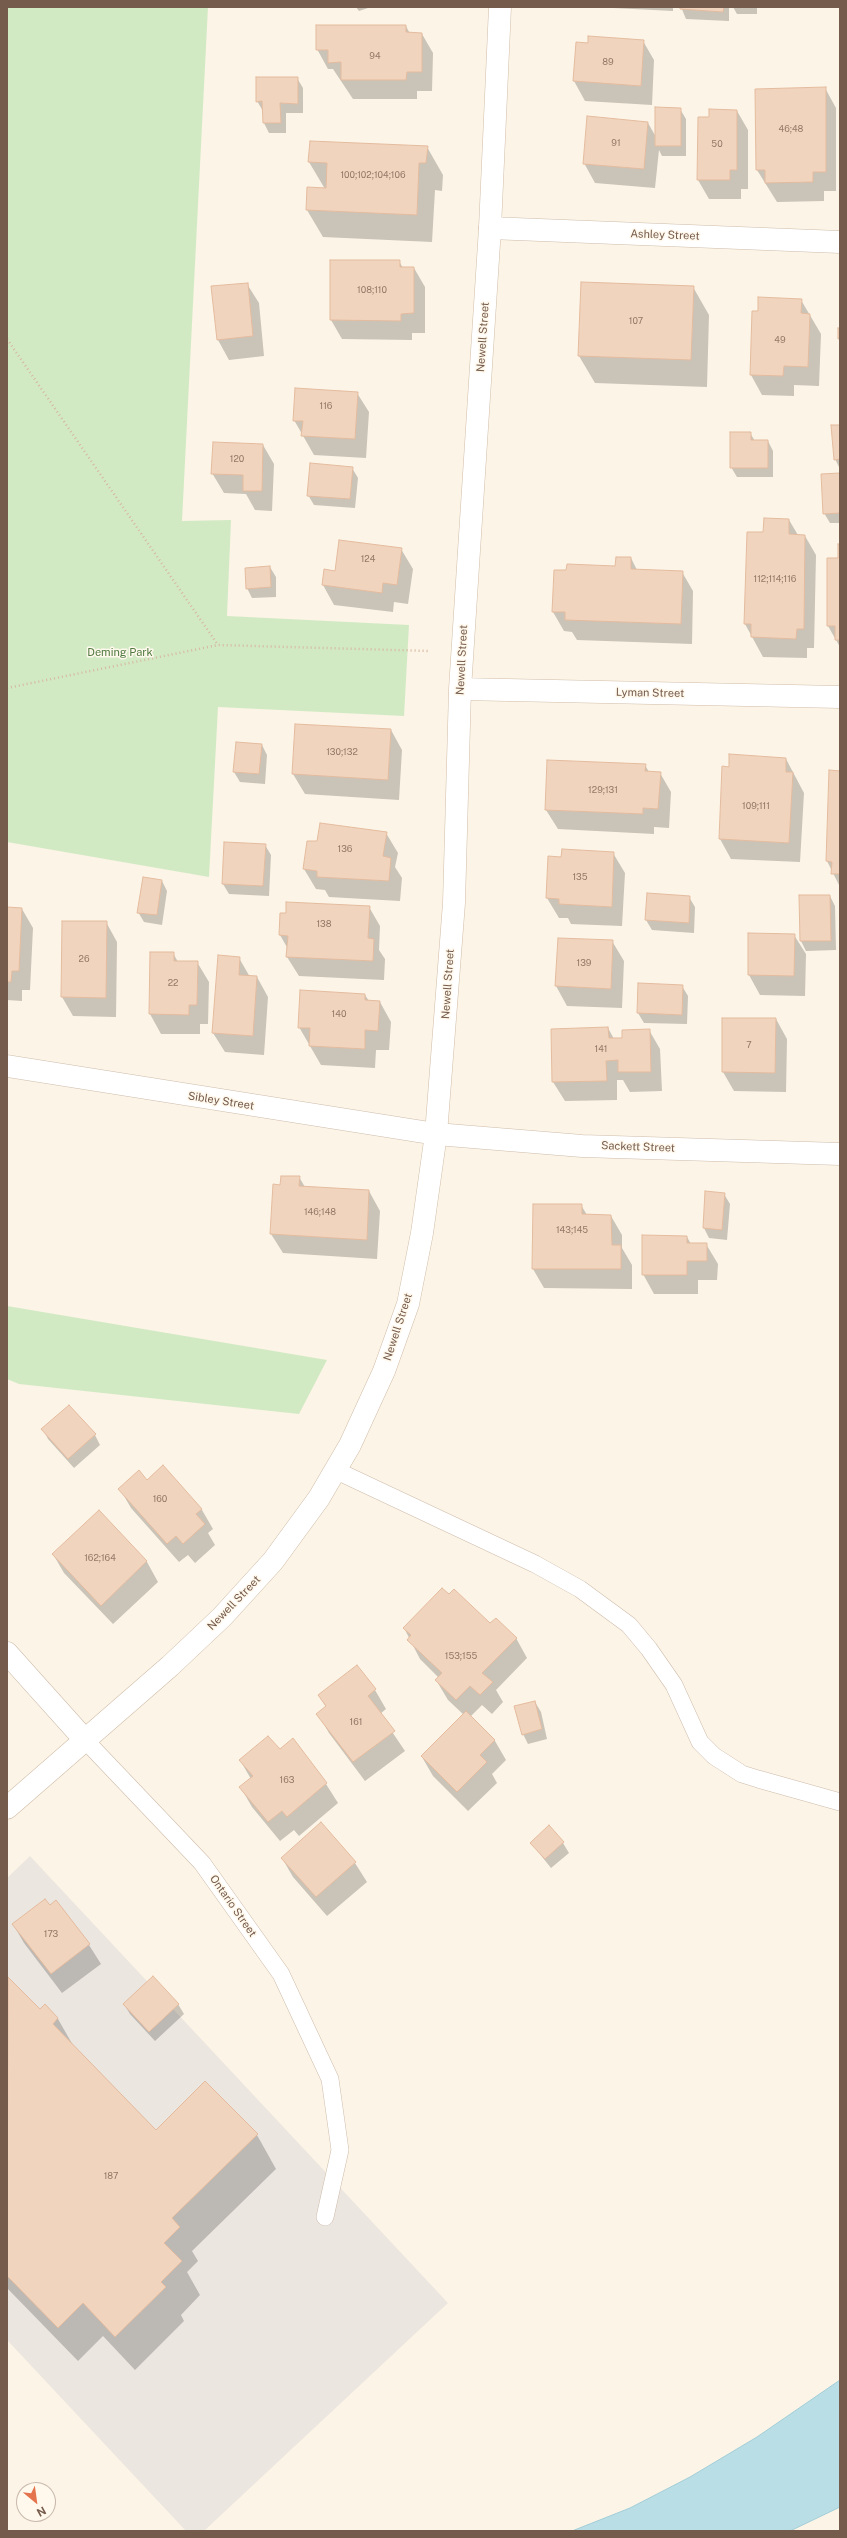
<!DOCTYPE html>
<html>
<head>
<meta charset="utf-8">
<style>
	body { margin:0 }
	#map { position:relative; width:847px; height:2538px; overflow:hidden; background:#fcf4e6; font-family:"Public Sans",sans-serif }
	canvas { display:block }
	.frame { position:absolute; inset:0; border:8px solid #755b4b; pointer-events:none }
	.north { position:absolute; left:16px; top:2482px; width:40px; height:40px; box-sizing:border-box; background:#fff8ec; border:1px solid #c8b9ac; border-radius:50%; rotate:151deg; font-size:11px; font-weight:700; line-height:16px; text-align:center; color:#755b4b }
	.north::after { content:''; display:block; margin:auto; width:14px; height:18px; background:#e4744d; clip-path:polygon(50% 0,100% 100%,50% 72%,0 100%) }
</style>
</head>
<body>
<div id="map">
<canvas width="847" height="2538"></canvas>
<div class="frame"></div>
<div class="north">N</div>
</div>
<script>
const ctx = document.querySelector('canvas').getContext('2d');
ctx.lineJoin = 'round';
function fill(path, color) {
  ctx.fillStyle = color;
  ctx.fill(path, 'evenodd');
}
function toPath(rows) {
  const path = new Path2D();
  for (const r of rows) {
    path.moveTo(r[0], r[1]);
    for (let i = 2; i < r.length; i += 2) path.lineTo(r[i], r[i + 1]);
  }
  return path;
}
function trace(path, color, width, dash) {
  ctx.strokeStyle = color;
  ctx.lineWidth = width;
  ctx.lineCap = dash ? 'butt' : 'round';
  ctx.setLineDash(dash || []);
  ctx.stroke(path);
}
function write(font, color, halo, rows, align = 'center') {
  ctx.font = font + ' "Public Sans",sans-serif';
  ctx.lineWidth = 3;
  ctx.setLineDash([]);
  ctx.textBaseline = 'middle';
  ctx.strokeStyle = halo;
  ctx.fillStyle = color;
  for (const [text, x, y, turn = 0] of rows) {
    ctx.save();
    ctx.translate(x, y);
    ctx.rotate((+turn || 0) * Math.PI / 180);
    ctx.textAlign = isNaN(turn) ? turn : align;
    if (halo) ctx.strokeText(text, 0, 0);
    ctx.fillText(text, 0, 0);
    ctx.restore();
  }
}
fill(toPath([
	[30,1856,448,2303,204,2531,186,2531,7,2340,7,1878]
]), '#ece6e0');
fill(toPath([
	[7,7,208,7,182,521,231,520,227,616,409,625,404,716,218,707,209,877,7,842],
	[7,1306,327,1360,299,1414,19,1384,7,1379]
]), '#d2eac4');
const water = toPath([
	[840,2380,840,2507,790,2531,572,2531,630,2508,690,2477,757,2437,840,2380]
]);
fill(water, '#badee6');
trace(water, '#a1cdd7', 1);
fill(toPath([
	[356,7,371,7,359,11],
	[593,7,673,7,673,11],
	[681,7,729,7,729,21,686,19],
	[733,7,757,7,757,14,737,14],
	[406,26,410,34,422,34,433,53,432,91,417,91,417,99,353,99,333,69,328,69,317,49],
	[643,41,654,60,652,105,585,101,574,81,589,44],
	[297,78,303,88,303,113,286,113,286,133,269,133,264,123,263,111,257,101],
	[825,88,836,108,836,191,824,191,824,201,777,202,757,170],
	[680,109,686,119,686,156,662,156,659,150,655,188,595,183,584,163,648,123,656,137],
	[737,111,748,130,748,189,741,189,741,199,709,199,698,180,710,118],
	[427,147,443,175,442,191,435,190,432,242,323,237,307,210,325,189,309,162],
	[399,261,403,268,414,268,425,287,425,333,412,333,412,340,342,339,331,320],
	[247,284,259,303,264,356,229,360,218,340,212,287],
	[693,287,709,315,707,387,595,383,579,356],
	[801,300,821,334,819,386,794,385,794,396,762,395,751,375,753,312],
	[357,393,369,412,366,458,314,455,294,420],
	[840,426,840,469,835,459],
	[750,433,755,441,768,441,773,451,773,477,737,477,731,467],
	[263,445,274,464,272,511,255,510,246,494,224,493,212,473],
	[352,468,358,478,355,508,314,505,308,495],
	[840,474,840,523,830,523,824,513],
	[789,520,798,535,805,536,816,555,814,648,807,648,807,658,763,657,745,624,764,533],
	[840,545,840,647,828,626],
	[401,549,413,569,408,604,394,602,393,612,334,605,323,585,335,572],
	[631,558,637,570,682,572,693,591,692,644,577,640,572,632,564,631,553,612],
	[270,567,276,577,276,597,252,598,247,588],
	[391,730,402,750,399,800,305,794,293,774],
	[262,745,267,755,265,784,240,782,234,772],
	[786,759,804,793,800,862,731,859,720,839,730,768],
	[645,765,649,772,660,773,671,792,669,828,654,827,654,834,558,829,546,810],
	[840,772,840,887,827,861],
	[386,833,398,853,395,867,402,878,400,901,329,897,325,890,316,889,304,869,318,842],
	[265,845,271,855,269,896,229,894,223,884],
	[613,853,625,873,622,926,571,924,568,918,559,918,547,898,562,858],
	[162,881,167,891,162,925,144,922,138,912],
	[830,896,835,906,836,950,806,951,801,941],
	[689,897,695,907,694,933,652,930,646,920],
	[369,907,380,926,379,950,385,959,384,980,299,976,287,957,288,949,280,935,281,914],
	[7,908,22,909,33,928,30,990,22,990,22,1001,7,1000],
	[106,922,117,942,116,1017,73,1016,62,997],
	[749,934,794,935,806,954,805,996,760,995,749,975],
	[612,941,624,961,622,1008,567,1006,556,986],
	[173,953,178,962,197,962,209,982,208,1024,200,1024,200,1034,161,1034,150,1014],
	[239,958,250,977,257,977,268,997,264,1055,225,1052,213,1033],
	[682,986,688,996,687,1024,644,1023,638,1013],
	[365,995,369,1001,380,1002,391,1022,389,1050,376,1050,375,1068,321,1065,299,1027],
	[776,1019,787,1039,786,1092,734,1091,723,1072],
	[608,1028,614,1039,623,1039,649,1030,660,1049,662,1091,630,1092,623,1080,617,1080,617,1100,565,1101,553,1082],
	[299,1177,305,1187,369,1191,380,1211,377,1259,283,1253,271,1234,281,1186],
	[724,1194,730,1204,727,1240,709,1238,704,1228],
	[581,1205,587,1215,611,1216,622,1235,622,1248,632,1265,632,1289,544,1288,533,1269],
	[687,1237,691,1244,706,1244,718,1264,717,1280,698,1280,698,1294,654,1294,643,1274],
	[43,1429,95,1435,100,1445,74,1468,48,1439],
	[163,1467,202,1510,213,1529,208,1533,215,1545,195,1563,188,1555,179,1562,131,1508,120,1489,147,1481],
	[99,1512,147,1562,158,1582,113,1624,64,1573,53,1554],
	[490,1625,516,1638,527,1658,496,1690,503,1702,492,1714,482,1705,471,1716,495,1741,506,1760,492,1774,497,1783,468,1811,433,1776,422,1757,464,1715,448,1700,436,1680,439,1678,420,1659,404,1628],
	[375,1690,386,1709,380,1714,405,1751,365,1781,329,1733,318,1714,326,1707,319,1696],
	[535,1702,541,1712,547,1739,528,1744,523,1734],
	[293,1739,326,1784,338,1803,299,1836,294,1830,280,1841,252,1807,241,1788,251,1779,240,1760,280,1750],
	[321,1824,355,1863,367,1882,327,1916,293,1877,282,1858],
	[531,1843,563,1843,569,1853,551,1868],
	[56,1902,89,1945,101,1964,62,1993,24,1943,13,1924],
	[8,1979,40,2011,45,2006,58,2019,74,2047,156,2131,257,2135,276,2169,192,2251,198,2261,187,2272,200,2295,181,2315,184,2321,135,2370,103,2336,78,2361,7,2288],
	[124,2004,178,2004,184,2014,155,2041,130,2014]
]), '#0003');
const building = toPath([
	[680,7,724,7,723,12,680,9,680,7],
	[316,25,406,25,406,32,422,33,422,72,407,72,406,80,341,80,341,62,328,63,328,50,316,50,316,25],
	[588,36,644,40,641,86,573,81,576,42,588,43,588,36],
	[256,77,298,77,298,104,280,103,281,123,263,123,262,101,256,102,256,77],
	[826,87,826,172,813,172,813,182,765,183,765,170,756,170,755,89,826,87],
	[655,107,681,108,681,146,655,146,655,107],
	[709,109,737,110,737,170,730,170,730,180,697,180,698,117,709,117,709,109],
	[587,116,648,122,644,169,583,164,587,116],
	[310,141,428,146,426,163,419,163,417,215,306,210,307,187,326,188,327,163,308,162,310,141],
	[330,260,400,260,400,267,414,267,414,313,401,314,401,321,330,320,330,260],
	[581,282,694,286,691,360,578,356,581,282],
	[248,283,253,336,217,340,211,286,248,283],
	[758,297,802,299,801,313,810,314,808,367,784,366,783,376,750,375,752,311,758,311,758,297],
	[838,328,840,328,840,339,838,339,838,328],
	[295,388,358,392,355,439,301,436,303,421,293,421,295,388],
	[831,425,840,425,840,459,834,460,831,425],
	[730,432,751,432,751,440,768,440,768,468,730,468,730,432],
	[213,442,263,444,262,491,243,491,243,475,211,474,213,442],
	[310,463,353,467,350,499,307,496,310,463],
	[840,473,840,513,823,514,821,474,840,473],
	[764,518,789,519,789,534,805,535,804,629,797,629,796,639,751,637,751,624,744,624,747,532,763,532,764,518],
	[339,540,402,548,397,585,383,583,382,593,322,585,324,569,335,571,339,540],
	[838,544,840,544,840,640,835,640,835,626,827,626,827,558,838,558,838,544],
	[616,557,631,557,631,569,683,571,681,624,565,620,565,612,552,612,554,570,566,570,567,564,615,566,616,557],
	[270,566,271,587,246,589,245,568,270,566],
	[295,724,391,729,388,780,292,774,295,724],
	[236,742,262,744,259,774,233,772,236,742],
	[729,754,786,758,786,772,793,772,789,843,719,839,722,766,729,767,729,754],
	[547,760,646,764,645,771,661,772,658,809,643,808,643,814,545,810,547,760],
	[829,770,840,771,840,874,831,874,832,862,826,861,829,770],
	[320,823,387,832,383,856,391,858,389,881,317,877,317,871,303,869,307,841,317,841,320,823],
	[224,842,266,844,263,886,222,884,224,842],
	[562,849,614,852,612,907,559,904,559,899,546,898,548,856,561,857,562,849],
	[143,877,162,880,157,915,137,913,143,877],
	[647,893,690,896,689,923,645,920,647,893],
	[799,895,830,895,831,941,800,941,799,895],
	[286,902,370,906,368,938,374,939,373,961,286,957,288,936,279,935,280,913,286,913,286,902],
	[7,907,22,908,19,971,12,971,11,982,7,982,7,907],
	[62,921,107,921,106,998,61,997,62,921],
	[748,933,795,934,794,976,748,975,748,933],
	[558,938,613,940,611,989,555,986,558,938],
	[150,952,174,952,174,961,198,961,197,1005,189,1005,189,1015,149,1014,150,952],
	[218,955,240,957,239,975,257,976,253,1036,212,1033,218,955],
	[638,983,683,985,682,1015,637,1013,638,983],
	[300,990,365,994,365,1000,380,1001,378,1031,365,1030,365,1049,309,1046,310,1028,298,1028,300,990],
	[722,1018,776,1018,775,1073,722,1072,722,1018],
	[608,1027,609,1038,622,1038,622,1030,650,1029,651,1072,618,1072,618,1060,606,1061,607,1081,552,1082,551,1029,608,1027],
	[281,1176,300,1176,299,1186,369,1190,367,1240,270,1234,273,1184,280,1185,281,1176],
	[705,1191,725,1193,722,1230,703,1228,705,1191],
	[533,1204,582,1204,582,1214,611,1215,612,1245,621,1245,621,1269,532,1269,533,1204],
	[642,1235,687,1236,687,1243,707,1243,707,1261,687,1261,687,1275,642,1275,642,1235],
	[69,1405,96,1434,68,1459,41,1429,69,1405],
	[163,1465,202,1509,196,1514,205,1524,183,1544,176,1536,167,1544,118,1489,139,1470,147,1480,163,1465],
	[99,1510,147,1561,101,1606,52,1554,99,1510],
	[442,1588,449,1594,454,1589,490,1623,496,1618,517,1638,482,1673,493,1682,480,1695,470,1686,456,1700,435,1680,442,1673,407,1640,411,1635,403,1628,442,1588],
	[357,1665,376,1689,368,1696,395,1731,353,1762,316,1714,326,1706,318,1695,357,1665],
	[535,1701,542,1729,522,1735,514,1706,535,1701],
	[466,1711,495,1740,480,1755,487,1762,457,1792,421,1756,466,1711],
	[268,1736,280,1749,293,1738,327,1783,287,1817,282,1811,268,1822,239,1787,253,1776,239,1760,268,1736],
	[321,1822,356,1862,316,1897,281,1858,321,1822],
	[549,1825,564,1842,545,1859,530,1843,549,1825],
	[45,1899,50,1905,56,1900,90,1944,51,1974,12,1924,45,1899],
	[153,1976,179,2004,149,2032,123,2004,153,1976],
	[8,1977,40,2009,45,2004,58,2018,53,2024,156,2130,205,2081,258,2134,172,2218,180,2227,164,2243,182,2261,161,2282,166,2287,115,2337,83,2303,58,2328,7,2276,8,1977]
]);
fill(building, '#f1d4be');
trace(building, '#e4bb9e', 1);
const lane = toPath([
	[335,1470,535,1564,580,1589,629,1625,649,1649,674,1685,700,1742,714,1756,742,1774,758,1779,840,1802],
	[85,1740,202,1863,281,1974,330,2079,340,2150,325,2217]
]);
const street = toPath([
	[490,228,840,242],
	[7,1066,436,1134,582,1146,840,1154],
	[7,1653,85,1740]
]);
const secondary = toPath([
	[460,689,840,697],
	[7,1808,170,1666,222,1617,273,1561,319,1498,350,1445,384,1371,408,1304,422,1233,436,1134,454,903,460,689,490,228,500,7]
]);
trace(lane, '#cebcac', 18);
trace(street, '#cebcac', 23);
trace(secondary, '#d1bda9', 23);
trace(toPath([
	[7,339,218,645],
	[7,688,218,645,430,651]
]), '#d6b7a1', 2.5, [1, 3]);
trace(lane, '#fff', 17);
trace(street, '#fff', 22);
trace(secondary, '#fff', 22);
write('9px', '#947968', null, [
	["94",375,56],
	["89",608,62],
	["46;48",791,129],
	["91",616,143],
	["50",717,144],
	["100;102;104;106",373,175],
	["108;110",372,290],
	["107",636,321],
	["49",780,340],
	["116",326,406],
	["120",237,459],
	["124",368,559],
	["112;114;116",775,579],
	["130;132",342,752],
	["129;131",603,790],
	["109;111",756,806],
	["136",345,849],
	["135",580,877],
	["138",324,924],
	["26",84,959],
	["139",584,963],
	["22",173,983],
	["140",339,1014],
	["7",749,1045],
	["141",601,1049],
	["146;148",320,1212],
	["143;145",572,1230],
	["160",160,1499],
	["162;164",100,1558],
	["153;155",461,1656],
	["161",356,1722],
	["163",287,1780],
	["173",51,1934],
	["187",111,2176]
]);
write('11px', '#755b4b', '#fff8ec', [
	["Ashley Street",665,235,2],
	["Newell Street",483,337,-86],
	["Newell Street",462,660,-87],
	["Lyman Street",650,693,1],
	["Newell Street",448,984,-86],
	["Sibley Street",221,1101,9],
	["Sackett Street",638,1147,2],
	["Newell Street",398,1327,-72],
	["Newell Street",234,1603,-46],
	["Ontario Street",233,1906,55]
]);
write('11px', '#517b42', '#fff8ec', [
	["Deming Park",120,653]
]);
</script>
</body>
</html>
